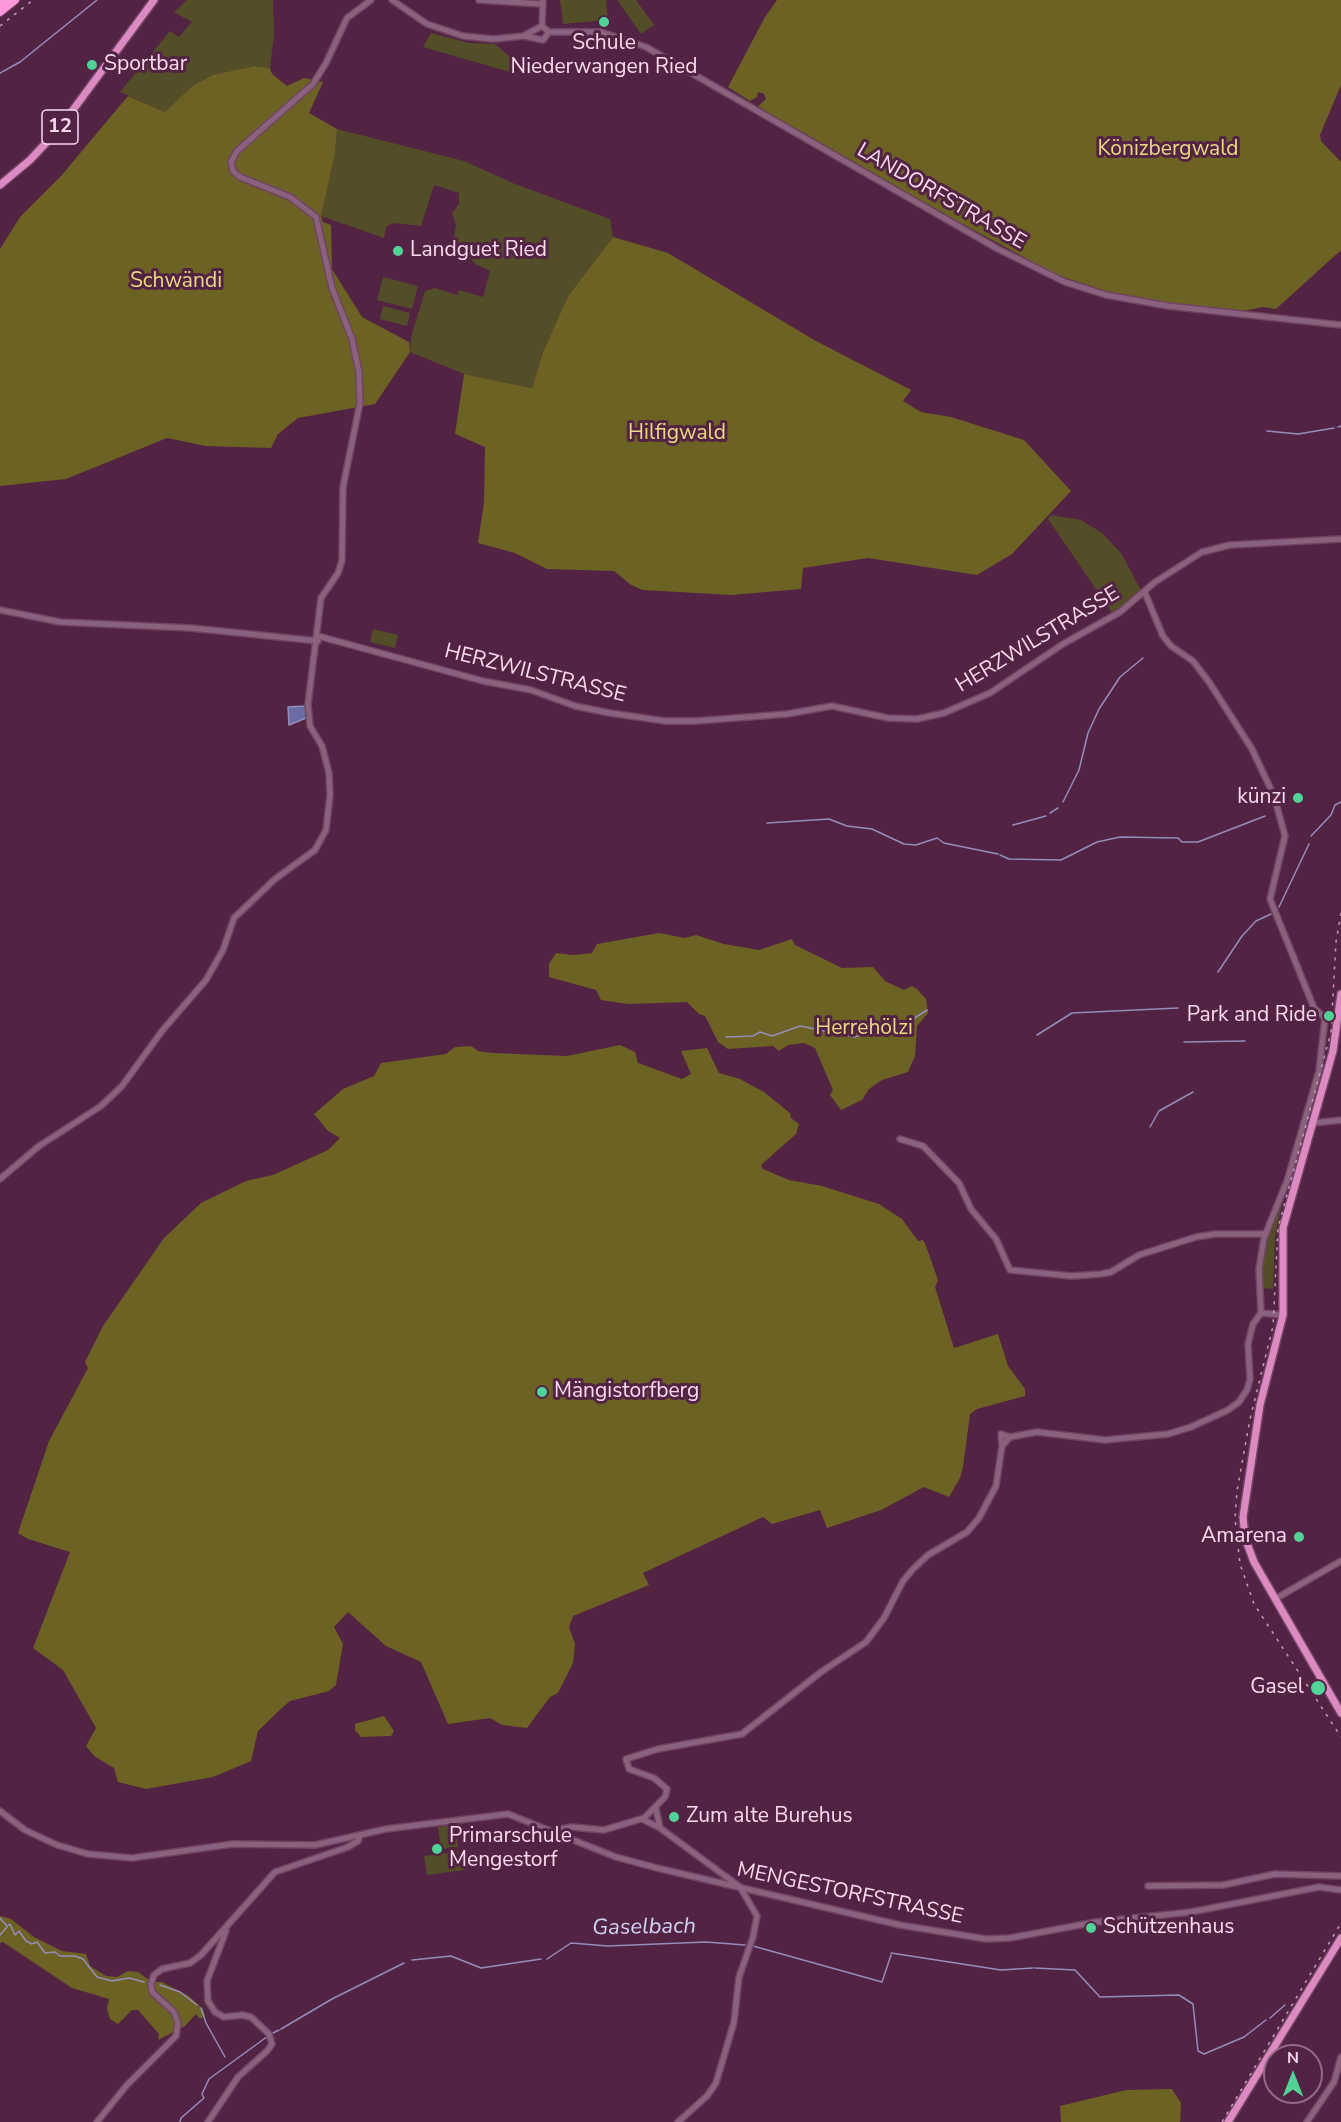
<!DOCTYPE html>
<html>
<head>
<meta charset="utf-8">
<style>
	body { margin:0 }
	#map { position:relative; width:1341px; height:2122px; overflow:hidden; background:#532344; font-family:"Nunito Sans",sans-serif }
	canvas { display:block }
	.north { position:absolute; left:1263px; top:2044px; width:60px; height:60px; box-sizing:border-box; background:#532344; border:2px solid #956c88; border-radius:50%; rotate:0deg; font-size:16px; font-weight:700; line-height:24px; text-align:center; color:#f9daee }
	.north::after { content:''; display:block; margin:auto; width:21px; height:27px; background:#51d397; clip-path:polygon(50% 0,100% 100%,50% 72%,0 100%) }
</style>
</head>
<body>
<div id="map">
<canvas width="1341" height="2122"></canvas>
<div class="north">N</div>
</div>
<script>
const ctx = document.querySelector('canvas').getContext('2d');
ctx.lineJoin = 'round';
function fill(path, color) {
  ctx.fillStyle = color;
  ctx.fill(path, 'evenodd');
}
function toPath(rows) {
  const path = new Path2D();
  for (const r of rows) {
    path.moveTo(r[0], r[1]);
    for (let i = 2; i < r.length; i += 2) path.lineTo(r[i], r[i + 1]);
  }
  return path;
}
function trace(path, color, width, dash) {
  ctx.strokeStyle = color;
  ctx.lineWidth = width;
  ctx.lineCap = dash ? 'butt' : 'round';
  ctx.setLineDash(dash || []);
  ctx.stroke(path);
}
function write(font, color, halo, rows, align = 'center') {
  ctx.font = font + ' "Nunito Sans",sans-serif';
  ctx.lineWidth = 6;
  ctx.setLineDash([]);
  ctx.textBaseline = 'middle';
  ctx.strokeStyle = halo;
  ctx.fillStyle = color;
  for (const [text, x, y, turn = 0] of rows) {
    ctx.save();
    ctx.translate(x, y);
    ctx.rotate((+turn || 0) * Math.PI / 180);
    ctx.textAlign = isNaN(turn) ? turn : align;
    if (halo) ctx.strokeText(text, 0, 0);
    ctx.fillText(text, 0, 0);
    ctx.restore();
  }
}
fill(toPath([
	[187,0,273,0,274,35,270,68,255,66,212,75,191,87,165,112,120,92,170,31,179,37,192,22,174,12],
	[560,0,606,0,608,20,563,24],
	[617,0,636,0,654,25,641,34],
	[431,33,469,43,495,44,515,61,517,74,423,47],
	[337,129,464,161,515,184,610,219,613,237,568,296,543,352,532,388,464,374,410,352,411,337,425,291,435,288,457,295,459,290,483,297,490,271,475,264,454,236,456,225,452,213,459,204,459,193,434,185,421,226,393,223,386,227,384,238,321,216,335,154],
	[383,277,418,286,412,309,377,300],
	[383,306,410,313,407,326,380,319],
	[1051,515,1081,520,1102,533,1121,553,1142,592,1113,614,1048,519],
	[373,629,398,635,395,648,370,642],
	[1284,1194,1275,1238,1273,1289,1262,1288,1264,1246,1269,1228],
	[455,1825,458,1847,441,1849,438,1827],
	[462,1851,464,1870,427,1875,424,1856]
]), '#534d28');
fill(toPath([
	[777,0,1341,0,1341,85,1320,135,1321,141,1341,162,1341,250,1276,309,1263,307,1243,311,1159,302,1106,291,1057,275,959,222,767,112,758,106,766,99,764,94,758,92,757,97,750,101,728,87,765,17],
	[255,66,270,68,272,74,287,86,304,78,323,82,309,113,337,129,335,154,321,216,323,222,331,225,332,269,362,317,409,342,410,352,375,404,298,418,278,434,271,448,206,446,167,438,66,479,0,486,0,249,20,217,61,176,128,96,165,112,191,87,212,75],
	[613,237,668,253,816,341,911,390,903,401,921,412,951,417,1024,440,1071,491,1012,554,977,575,868,558,803,568,801,589,731,595,643,590,631,585,614,571,547,569,515,553,478,543,484,503,485,447,455,434,464,374,532,388,543,352,568,296],
	[659,933,685,938,696,935,724,944,759,950,792,939,795,945,842,968,873,967,885,981,904,990,912,986,917,989,926,999,928,1013,917,1026,915,1056,908,1072,882,1080,869,1089,862,1100,841,1110,830,1095,833,1090,815,1048,804,1043,788,1045,779,1051,773,1046,728,1049,718,1042,705,1016,699,1014,687,1002,628,1004,601,1000,596,990,549,977,549,964,556,953,573,955,592,953,597,944],
	[620,1045,635,1052,638,1063,682,1079,691,1074,681,1051,707,1048,719,1073,740,1079,764,1092,790,1113,791,1118,799,1124,796,1134,761,1165,763,1169,789,1180,822,1186,879,1204,902,1219,918,1241,923,1240,926,1246,938,1280,935,1287,954,1348,998,1334,1008,1366,1025,1389,1025,1396,977,1409,970,1414,963,1467,960,1478,949,1497,924,1487,881,1510,827,1528,820,1510,772,1524,763,1517,643,1573,649,1585,573,1616,569,1627,575,1644,573,1663,558,1693,550,1697,527,1728,502,1725,490,1718,448,1724,421,1662,386,1646,348,1612,334,1627,343,1644,336,1685,329,1691,290,1701,284,1706,258,1731,251,1761,213,1777,146,1789,118,1782,114,1768,94,1756,86,1746,96,1728,63,1670,33,1648,70,1552,28,1539,18,1533,49,1441,88,1368,85,1362,103,1326,164,1238,201,1203,246,1181,273,1175,328,1150,340,1138,328,1131,314,1114,343,1089,374,1076,381,1063,446,1054,455,1047,471,1046,478,1051,492,1053,567,1056],
	[384,1716,394,1731,391,1736,361,1737,355,1730,355,1724],
	[0,1916,11,1919,34,1937,62,1951,86,1954,90,1966,106,1976,117,1977,128,1971,138,1972,152,1982,162,1982,189,1996,203,2009,205,2016,200,2019,196,2014,185,2026,158,2040,159,2034,138,2010,132,2010,118,2024,110,2019,107,2009,109,1999,72,1988,3,1942,0,1943],
	[1172,2089,1181,2103,1180,2122,1061,2122,1060,2106,1126,2090]
]), '#6c6223');
const water = toPath([
	[305,706,306,718,289,725,288,707,305,706]
]);
fill(water, '#696da3');
trace(water, '#948eba', 1.5);
trace(toPath([
	[0,73,20,62,97,0],
	[1338,427,1341,426],
	[1267,431,1298,434,1334,428],
	[1063,802,1079,770,1088,733,1099,709,1120,677,1143,658],
	[1050,813,1058,808],
	[767,823,829,819,847,826,872,829,904,844,916,845,937,838,944,843,998,854],
	[1013,825,1046,816],
	[1311,836,1331,815,1335,805,1341,802],
	[1000,855,1009,859,1061,860,1097,842,1120,837,1178,838,1182,842,1198,842,1265,816],
	[1279,907,1309,844],
	[1218,972,1242,936,1256,921,1271,914],
	[1037,1035,1072,1013,1178,1008],
	[726,1037,753,1036,760,1032,772,1036,800,1026,855,1037,881,1028,904,1025,927,1010],
	[1184,1042,1245,1041],
	[1150,1127,1159,1111,1193,1092],
	[0,1918,7,1926,10,1924,15,1935,19,1931,26,1941,32,1944,37,1942,45,1953,55,1952,60,1956,75,1956,83,1959,97,1977,112,1981,129,1978,144,1982],
	[0,1935,7,1927],
	[753,1946,882,1982,891,1955],
	[891,1953,1001,1970,1033,1968],
	[547,1959,571,1943,608,1946,706,1942,745,1945],
	[412,1960,451,1956,481,1968,541,1959],
	[1035,1968,1075,1970,1100,1997,1179,1995,1193,2004,1198,2051,1204,2054,1244,2037,1266,2020],
	[160,1985,180,1992,197,2005],
	[201,2008,206,2023,225,2057],
	[1270,2018,1285,2005],
	[281,2029,332,1999,404,1963],
	[271,2034,279,2030],
	[180,2122,181,2118,204,2098,202,2094,209,2079,268,2036]
]), '#948eba', 1.5);
const minor = toPath([
	[392,0,427,24,463,36,493,39,524,36,543,40,549,32],
	[479,0,542,4],
	[542,26,549,32,601,32,646,47,998,249,1065,282,1106,295,1168,306,1341,325],
	[542,26,543,0],
	[525,35,542,26],
	[0,610,60,622,191,628,318,641],
	[318,636,483,681,531,690,575,706,610,713,665,721,696,721,787,714,832,706,888,718,917,719,944,713,990,693,1063,644,1120,612,1155,582,1202,552,1230,545,1341,539],
	[1314,1123,1341,1120],
	[900,1139,923,1146,959,1183,971,1209,996,1239,1010,1270,1072,1276,1101,1274,1111,1272,1139,1255,1196,1237,1215,1234,1265,1234],
	[0,1179,39,1146,101,1106,122,1086,162,1031,206,980,223,950,234,918,275,879,315,850,326,830,330,795,329,773,322,746,310,726,308,704,321,598,338,573,342,560,343,487,360,403,359,372,352,339,332,288,316,217,290,197,240,177,233,171,231,162,237,151,313,84,326,63,347,18,371,0],
	[1261,1313,1283,1315],
	[1002,1446,1001,1434,1010,1437],
	[1275,1599,1341,1561],
	[656,1809,660,1828,740,1887,757,1916,753,1937,739,1977,734,2022,716,2083,707,2096,678,2122],
	[0,1811,25,1830,57,1845,88,1854,132,1858,233,1844,315,1845,386,1829,508,1814,616,1857,657,1868,900,1925,986,1939,1010,1938,1096,1922,1191,1912,1319,1887,1341,1890],
	[642,1819,660,1828],
	[558,1833,561,1829,572,1827,604,1830,644,1818,665,1797,667,1789,654,1778,629,1769,626,1759,658,1749,742,1734,821,1672,866,1642,884,1618,903,1581,913,1569,928,1555,967,1532,979,1518,996,1486,1002,1446,1010,1437,1037,1432,1105,1440,1168,1434,1191,1427,1228,1410,1239,1402,1247,1390,1250,1379,1248,1344,1253,1324,1261,1313,1259,1269,1264,1238,1287,1181,1319,1071,1325,1018,1314,1008,1270,899,1285,836,1274,796,1252,749,1209,682,1193,661,1171,646,1163,636,1145,593],
	[1148,1886,1223,1885,1275,1874,1341,1876],
	[97,2122,127,2085,176,2036,178,2023,174,2012,152,1992,151,1984,154,1975,162,1969,190,1963,201,1955,275,1872,348,1847,358,1841,360,1835],
	[208,2122,238,2077,267,2051,272,2044,269,2034,251,2017,242,2015,224,2017,215,2012,208,2001,207,1981,226,1931],
	[1307,2122,1334,2082,1341,2057]
]);
const major = toPath([
	[0,185,30,160,59,129,154,0],
	[1341,994,1333,1051,1283,1228,1283,1315,1260,1405,1243,1517,1245,1538,1254,1562,1341,1713],
	[1228,2122,1341,1938]
]);
const highway = toPath([
	[0,4,5,0],
	[0,12,15,0]
]);
trace(minor, '#714463', 8);
trace(major, '#714463', 10);
trace(highway, '#714463', 10);
trace(minor, '#8b627d', 5);
trace(major, '#dc8ac1', 7);
trace(highway, '#fc99dc', 8);
trace(toPath([
	[0,26,33,0],
	[1341,913,1336,942,1331,1032,1278,1228,1273,1326,1250,1419,1237,1491,1235,1518,1240,1564,1254,1604,1341,1737],
	[1222,2122,1341,1923]
]), '#c39eb6', 1.5, [3, 6]);
for (const [x, y, r, color] of [
	[604,22,6,"#51d397"],
	[92,65,6,"#51d397"],
	[398,251,6,"#51d397"],
	[1298,798,6,"#51d397"],
	[1329,1016,6,"#51d397"],
	[542,1392,6,"#51d397"],
	[1299,1537,6,"#51d397"],
	[1318,1688,8,"#51d397"],
	[674,1817,6,"#51d397"],
	[437,1849,6,"#51d397"],
	[1091,1928,6,"#51d397"]
]) {
  const dot = new Path2D();
  dot.arc(x, y, r, 0, 2 * Math.PI);
  ctx.fillStyle = color;
  ctx.fill(dot);
  trace(dot, '#532344', 2);
}
for (const [x, y, w] of [
	[60,127,36]
]) {
  const box = new Path2D();
  box.roundRect(x - w / 2, y - 17, w, 34, 4.5);
  ctx.fillStyle = '#532344';
  ctx.fill(box);
  trace(box, '#f9daee', 1.5);
}
write('bold 20px', '#f9daee', null, [
	["12",60,127]
]);
write('21px', '#f9daee', '#532344', [
	["Schule",604,44,"center"],
	["Niederwangen Ried",604,68,"center"],
	["Sportbar",104,65],
	["Landguet Ried",410,251],
	["künzi",1286,798,"right"],
	["Park and Ride",1317,1016,"right"],
	["Mängistorfberg",554,1392],
	["Amarena",1287,1537,"right"],
	["Gasel",1304,1688,"right"],
	["Zum alte Burehus",686,1817],
	["Primarschule",449,1837],
	["Mengestorf",449,1861],
	["Schützenhaus",1103,1928]
], 'left');
write('21px', '#e9da7f', '#532344', [
	["Könizbergwald",1168,150],
	["Schwändi",176,282],
	["Hilfigwald",677,434],
	["Herrehölzi",864,1029]
]);
write('21px', '#f9daee', '#532344', [
	["LANDORFSTRASSE",941,197,30],
	["HERZWILSTRASSE",1038,640,-31],
	["HERZWILSTRASSE",535,674,14],
	["MENGESTORFSTRASSE",850,1894,12]
]);
write('italic 22px', '#d0d4f5', '#532344', [
	["Gaselbach",644,1928,-1]
]);
</script>
</body>
</html>
